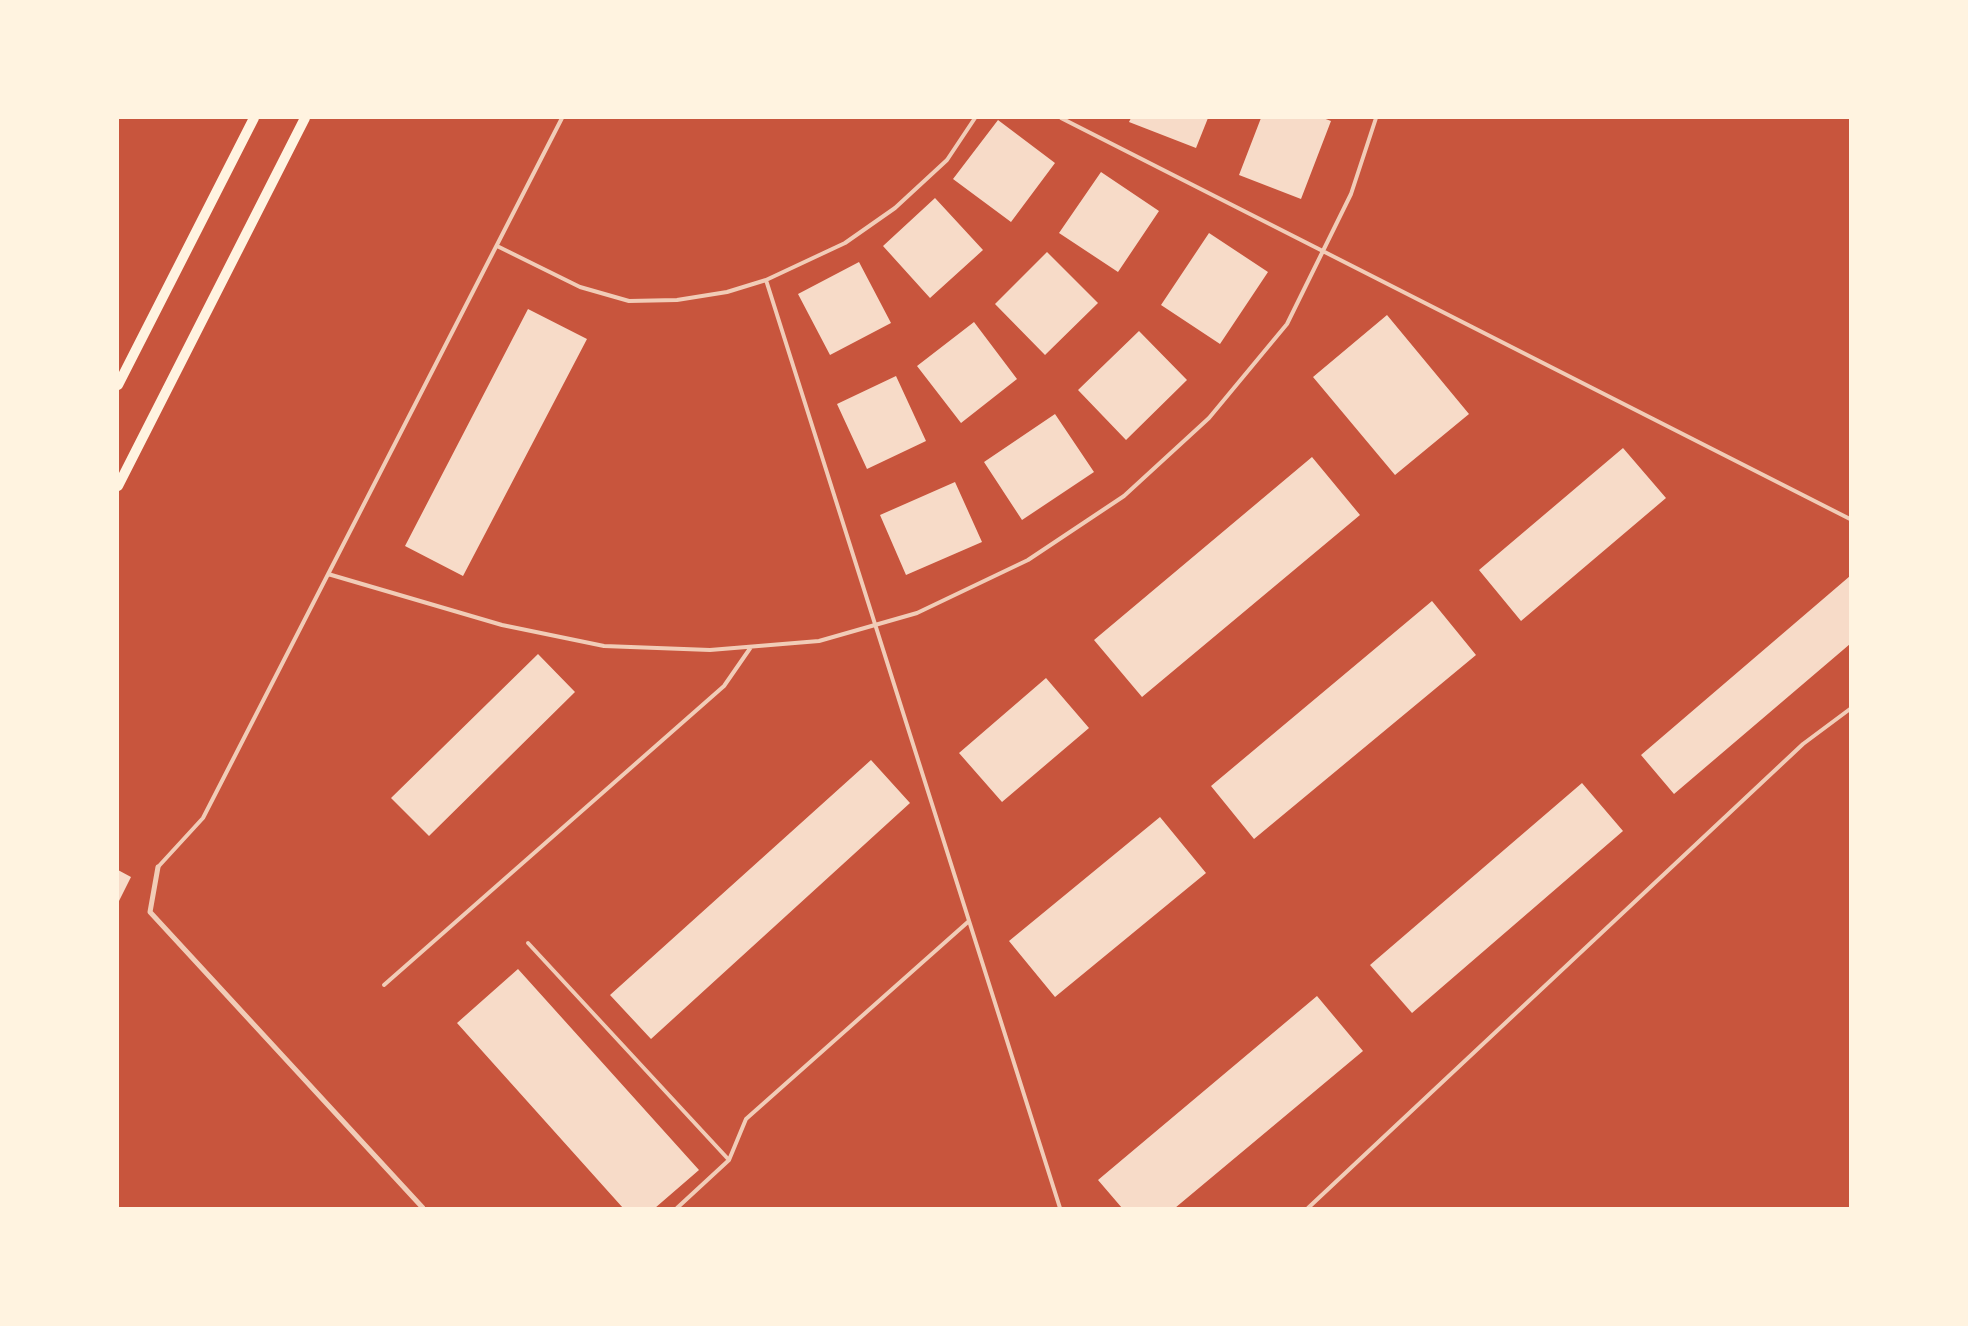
<!DOCTYPE html>
<html>
<head>
<meta charset="utf-8">
<style>
	body { margin:0 }
	#map { position:relative; width:1968px; height:1326px; overflow:hidden; background:#c8553d; font-family:Spectral,serif }
	canvas { display:block }
	.frame { position:absolute; inset:0; border:119px solid #fff3e0; pointer-events:none }
</style>
</head>
<body>
<div id="map">
<canvas width="1968" height="1326"></canvas>
<div class="frame"></div>
</div>
<script>
const ctx = document.querySelector('canvas').getContext('2d');
ctx.lineJoin = 'round';
function fill(path, color) {
  ctx.fillStyle = color;
  ctx.fill(path, 'evenodd');
}
function toPath(rows) {
  const path = new Path2D();
  for (const r of rows) {
    path.moveTo(r[0], r[1]);
    for (let i = 2; i < r.length; i += 2) path.lineTo(r[i], r[i + 1]);
  }
  return path;
}
function trace(path, color, width, dash) {
  ctx.strokeStyle = color;
  ctx.lineWidth = width;
  ctx.lineCap = dash ? 'butt' : 'round';
  ctx.setLineDash(dash || []);
  ctx.stroke(path);
}
fill(toPath([
	[1131,118,1208,118,1196,148,1129,122],
	[1261,118,1323,118,1331,121,1301,199,1239,175],
	[998,120,1055,163,1011,222,953,179],
	[1101,172,1159,211,1118,272,1059,233],
	[935,198,983,250,930,298,883,246],
	[1209,233,1268,272,1220,344,1161,305],
	[1047,252,1098,303,1045,355,995,304],
	[859,262,891,323,830,355,798,294],
	[528,309,587,339,463,576,405,546],
	[1387,315,1469,414,1395,475,1313,377],
	[974,322,1017,379,961,423,917,366],
	[1139,331,1187,380,1126,440,1078,390],
	[896,376,926,441,867,469,837,404],
	[1055,414,1094,472,1022,520,984,462],
	[1623,448,1666,498,1521,621,1479,570],
	[1312,457,1360,515,1142,697,1094,640],
	[955,482,982,542,906,575,880,515],
	[1850,576,1850,644,1674,794,1641,755],
	[1432,601,1476,655,1254,839,1211,786],
	[538,654,575,692,429,836,391,798],
	[1046,678,1089,728,1002,802,959,753],
	[871,760,910,803,651,1039,610,995],
	[1582,783,1623,831,1412,1013,1370,965],
	[1160,817,1206,873,1055,997,1009,941],
	[118,870,131,877,118,903],
	[518,969,699,1170,655,1208,623,1208,457,1023],
	[1317,996,1363,1051,1175,1208,1122,1208,1098,1180]
]), '#f7dbc8');
trace(toPath([
	[1061,118,1850,519],
	[497,246,580,287,629,301,677,300,727,292,766,280,845,243,895,208,947,160,975,118],
	[766,280,1060,1208],
	[328,574,502,625,604,646,710,650,819,641,917,613,1028,560,1124,496,1209,418,1287,324,1351,194,1376,118],
	[158,867,203,818,562,118],
	[528,943,729,1160],
	[384,985,724,686,751,647],
	[677,1208,729,1160,746,1119,969,921],
	[1308,1208,1803,744,1850,709]
]), '#f1ccb7', 4);
trace(toPath([
	[158,867,150,912,423,1208]
]), '#f1ccb7', 5);
trace(toPath([
	[118,385,254,118],
	[118,486,305,118]
]), '#fff3e0', 10);
</script>
</body>
</html>
